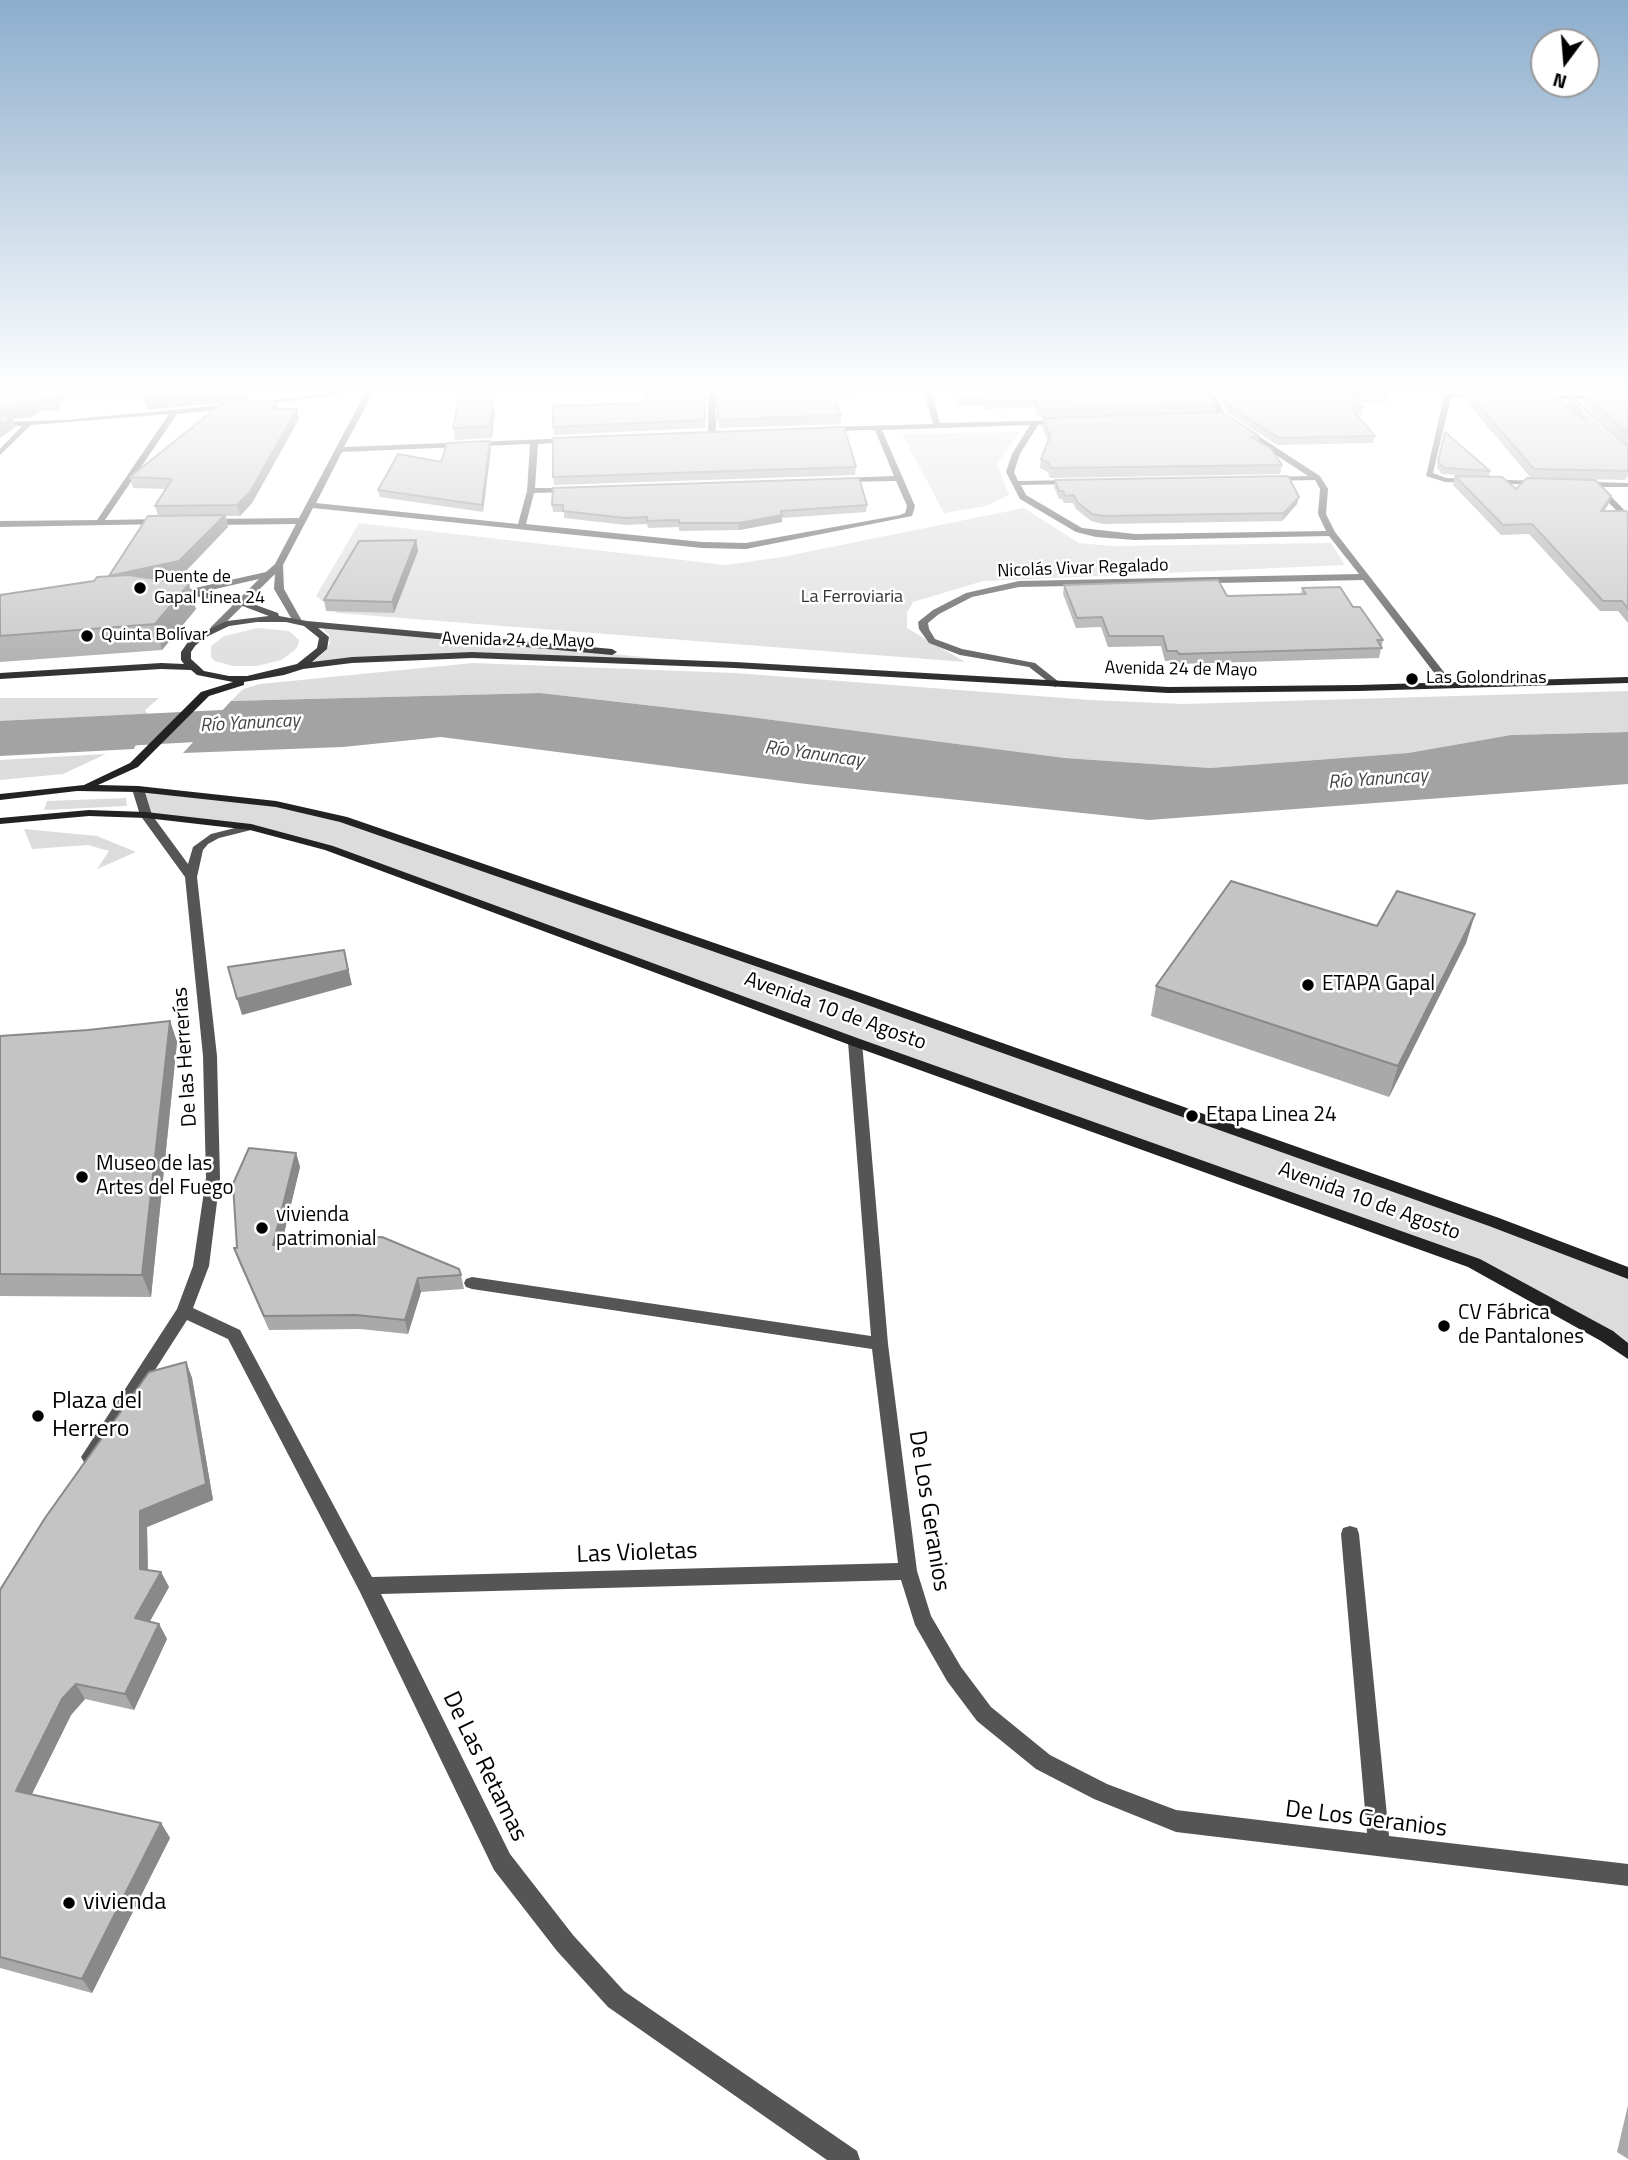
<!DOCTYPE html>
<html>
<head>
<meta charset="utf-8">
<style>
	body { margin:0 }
	#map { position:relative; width:1628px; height:2160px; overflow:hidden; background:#fff; font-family:"Titillium Web",sans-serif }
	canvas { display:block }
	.north { position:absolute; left:1530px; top:28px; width:70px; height:70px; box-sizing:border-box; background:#fff; border:2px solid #999; border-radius:50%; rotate:196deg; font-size:19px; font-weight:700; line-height:28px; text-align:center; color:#000 }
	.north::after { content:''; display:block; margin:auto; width:24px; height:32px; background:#000; clip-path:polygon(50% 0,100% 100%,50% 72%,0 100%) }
</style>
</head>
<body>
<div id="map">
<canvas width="1628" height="2160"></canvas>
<div class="north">N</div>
</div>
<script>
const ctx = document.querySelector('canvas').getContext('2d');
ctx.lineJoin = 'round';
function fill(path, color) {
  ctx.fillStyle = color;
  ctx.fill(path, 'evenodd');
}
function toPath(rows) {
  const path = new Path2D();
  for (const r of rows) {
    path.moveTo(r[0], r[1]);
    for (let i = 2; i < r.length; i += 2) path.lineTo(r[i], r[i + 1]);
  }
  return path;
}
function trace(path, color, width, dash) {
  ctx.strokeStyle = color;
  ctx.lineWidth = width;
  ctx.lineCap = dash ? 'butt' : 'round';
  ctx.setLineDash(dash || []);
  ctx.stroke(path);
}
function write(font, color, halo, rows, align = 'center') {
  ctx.font = font + ' "Titillium Web",sans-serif';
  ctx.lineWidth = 5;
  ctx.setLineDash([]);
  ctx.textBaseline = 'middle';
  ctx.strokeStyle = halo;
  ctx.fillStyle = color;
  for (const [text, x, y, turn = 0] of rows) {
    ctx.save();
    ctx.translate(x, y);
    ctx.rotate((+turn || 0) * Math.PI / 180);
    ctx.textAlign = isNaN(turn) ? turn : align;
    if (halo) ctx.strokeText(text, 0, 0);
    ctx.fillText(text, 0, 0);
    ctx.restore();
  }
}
fill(toPath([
	[1019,432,997,464,1009,495,986,506,944,513,902,434],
	[1024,508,1079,543,1112,546,1331,543,1345,565,983,581,913,602,907,613,907,628,965,662,337,613,316,596,359,523,726,565,782,557],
	[258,628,289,631,299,640,298,645,295,650,281,660,257,666,233,666,215,661,211,657,211,646,224,636],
	[322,628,457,637,688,662,474,653,312,663,325,651,330,643,329,635],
	[473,663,735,673,1090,700,1183,704,1628,691,1628,732,1511,735,1408,753,1210,768,1065,758,742,716,540,693,231,701,243,689,260,684],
	[0,698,159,698,145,710,148,715,0,723],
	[106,754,63,774,0,780,0,760],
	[138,789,233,798,343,819,1628,1273,1628,1352,1474,1263,329,848,251,827,146,815],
	[126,798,127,806,44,810,47,801],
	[24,829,97,836,136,852,97,869,109,851,88,845,32,849]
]), '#dcdcdc');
fill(toPath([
	[540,693,742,716,1065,758,1210,768,1408,753,1511,735,1628,732,1628,784,1149,820,806,784,441,737,343,747,183,753,231,701],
	[148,715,134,749,0,756,0,723]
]), '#a3a3a3');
fill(toPath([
	[302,706,320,710,327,721,320,732,302,736,0,753,0,721,302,706]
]), '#a3a3a3');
fill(toPath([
	[328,393,352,393,259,405,255,403,328,393],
	[365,393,373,393,344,447,575,438,576,440,572,442,538,444,535,488,569,488,573,490,569,492,534,493,526,524,702,542,746,543,900,515,905,513,907,506,896,481,842,482,838,480,842,478,894,476,875,430,827,431,823,429,827,427,933,424,924,393,932,393,940,423,1065,420,1065,424,1062,424,1038,425,1020,454,1014,472,1018,481,1074,480,1075,482,1071,484,1021,485,1026,495,1082,528,1135,534,1326,531,1318,514,1320,489,1315,480,1267,481,1266,479,1270,477,1308,476,1220,418,1206,393,1214,393,1226,415,1320,476,1328,489,1326,514,1335,532,1454,685,1445,687,1363,580,1019,587,972,597,939,614,928,623,929,629,935,639,962,649,1035,663,1059,682,1060,684,1055,687,1029,667,960,655,929,643,919,629,918,622,933,610,966,593,1019,581,1359,574,1329,536,1135,540,1096,537,1076,532,1020,499,1006,472,1012,454,1030,425,882,430,915,506,912,516,746,549,702,548,313,508,283,565,284,589,302,621,300,623,294,623,274,589,275,574,217,631,211,631,211,627,259,579,189,595,184,592,186,590,266,572,275,564,296,524,209,525,205,522,209,519,299,518,365,393],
	[530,444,527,491,518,524,316,503,342,452,530,444],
	[708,393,716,393,716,433,712,435,708,433,708,393],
	[1441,393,1488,393,1491,395,1487,397,1451,397,1433,473,1446,478,1541,481,1545,483,1544,485,1445,482,1426,476,1444,396,1441,393],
	[1538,394,1628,396,1628,400,1535,398,1538,394],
	[235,404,238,404,238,408,177,414,105,520,160,519,163,520,163,524,0,527,0,521,97,520,169,414,31,425,0,455,0,449,22,426,0,426,0,422,65,420,235,404],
	[1595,482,1628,483,1628,487,1602,487,1628,514,1628,522,1592,486,1592,482,1595,482],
	[138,786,144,789,152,815,188,864,193,847,211,834,251,824,257,827,255,829,219,838,208,844,203,850,197,877,217,1056,220,1178,209,1266,193,1308,240,1330,372,1577,898,1563,872,1349,472,1289,466,1287,464,1283,466,1279,472,1277,871,1336,848,1042,855,1038,862,1042,888,1344,917,1571,931,1616,961,1667,991,1707,1050,1755,1107,1784,1176,1810,1367,1833,1341,1534,1343,1528,1350,1526,1357,1528,1359,1534,1389,1836,1628,1864,1628,1886,1176,1832,1094,1799,1036,1769,977,1721,947,1681,915,1625,901,1580,381,1594,510,1854,573,1935,624,1991,857,2151,860,2160,827,2160,608,2007,557,1951,494,1870,360,1592,228,1339,187,1320,96,1462,90,1464,84,1462,81,1457,177,1309,193,1266,206,1178,203,1056,185,877,140,815,132,789,138,786]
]), '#555');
fill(toPath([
	[189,589,245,601,278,613,279,616,307,621,612,649,617,652,612,655,318,628,329,637,327,649,312,662,352,657,472,652,735,662,1168,687,1358,685,1628,677,1628,683,1358,691,1168,693,735,668,472,658,352,663,303,669,284,675,244,682,244,685,209,696,138,767,98,785,138,786,276,801,347,817,869,996,1499,1218,1628,1267,1628,1279,1489,1226,859,1002,340,822,276,807,138,792,77,791,0,800,0,794,84,785,130,763,201,692,233,682,197,675,191,670,161,669,0,679,0,673,161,663,184,664,181,660,181,652,188,642,198,634,227,621,269,616,240,605,189,595,176,596,171,593,189,589],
	[257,622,286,622,304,626,319,638,317,648,297,664,247,676,229,676,204,671,191,659,191,652,195,646,204,638,229,626,257,622],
	[89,810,146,812,251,824,333,846,860,1039,1480,1259,1613,1331,1628,1343,1628,1359,1601,1341,1468,1267,850,1045,325,850,250,830,146,818,89,816,0,824,0,818,89,810]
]), '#222');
fill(toPath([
	[0,393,249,393,248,400,235,401,279,409,297,409,299,419,252,503,240,516,226,516,228,527,183,574,158,579,196,609,162,650,0,662,0,595,94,581,109,576,158,516,155,506,166,489,133,488,130,477,224,402,147,410,145,395,64,398,57,411,40,411,31,417,13,419,15,428],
	[420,393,490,393,490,395],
	[705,393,705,428,554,435,553,427,644,403],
	[718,393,853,393,853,395,835,396,841,415,841,424,719,428],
	[953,393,1209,393,1215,404,1214,412,1038,417,1034,407,985,409,983,406,957,406],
	[1216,393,1387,393,1389,395,1387,402,1358,402,1363,407,1362,415,1357,415,1375,436,1373,443,1277,445,1228,413],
	[1468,393,1570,408,1568,404,1571,396,1628,446,1628,475,1625,480,1531,478,1466,401],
	[1584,393,1628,394,1628,445,1582,402],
	[495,411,492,438,455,440,453,428],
	[1043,418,1259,436,1258,441,1282,465,1280,474,1050,478,1048,472,1040,468,1041,459,1048,441,1042,427],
	[1445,432,1490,471,1489,477,1442,474,1437,468],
	[491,448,483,512,380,497,378,490,441,462],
	[856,467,855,475,554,485,553,477],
	[1455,476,1516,489,1611,496,1608,505,1604,511,1628,513,1628,623,1618,611,1600,611,1529,534,1501,535,1453,485],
	[1055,480,1299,497,1297,504,1282,521,1103,524,1091,521,1076,509,1073,503,1064,503,1062,499,1059,499,1054,487],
	[552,505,867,505,866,512,782,518,782,522,739,530,679,531,679,527,648,528,647,524,626,525,564,518,564,512,553,512],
	[416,540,418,551,394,613,326,611,324,600],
	[1064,585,1227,596,1301,594,1302,588,1353,607,1383,640,1379,658,1177,664,1176,661,1165,661,1161,646,1108,647,1101,627,1076,628,1063,594],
	[1475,914,1466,943,1389,1097,1151,1016,1156,986,1377,926],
	[170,1021,177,1042,151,1297,0,1296,0,1036,88,1030],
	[296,1153,300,1167,281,1245,461,1275,464,1289,421,1292,408,1334,360,1329,269,1330,239,1262,234,1248,237,1248],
	[186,1362,192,1378,213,1500,147,1527,148,1570,161,1572,169,1587,149,1622,159,1624,167,1639,134,1710,85,1699,71,1715,32,1794,161,1823,170,1838,92,1993,0,1968,0,1590],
	[1628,2105,1628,2159,1617,2152]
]), '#a9a9a9');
fill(toPath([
	[57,393,62,393,64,398,57,411,53,400],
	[199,393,249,393,248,400,147,410,144,399],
	[36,400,40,411,31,417,13,419,15,428,0,438,0,408],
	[493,400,495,411,492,438,490,426],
	[277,401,279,411,272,409],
	[297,409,299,419,252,503,240,516,237,505],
	[490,441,491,448,483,512,482,505],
	[1611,496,1608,505,1598,520,1601,511],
	[1299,497,1297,504,1282,521,1284,513],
	[225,515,228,527,183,574,113,589,109,576],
	[782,515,782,522,739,530,739,523],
	[416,540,418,551,394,613,392,602],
	[189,584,196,609,162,650,155,624],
	[1475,914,1466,943,1389,1097,1398,1066],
	[344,950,352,985,242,1015,237,999],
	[170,1021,177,1042,151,1297,142,1275],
	[296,1153,300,1167,278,1259,273,1245],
	[418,1278,421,1292,408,1334,405,1320],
	[186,1362,192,1378,213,1500,147,1527,148,1585,140,1569,140,1511],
	[161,1572,169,1587,143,1634,135,1618],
	[159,1624,167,1639,134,1710,125,1694],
	[76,1684,85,1699,71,1715,26,1806,16,1791,62,1699],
	[161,1823,170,1838,92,1993,82,1979]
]), '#898989');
const building = toPath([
	[0,393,57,393,53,400,36,400,27,406,0,408,0,393],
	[145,393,199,393,144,399,145,393],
	[645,393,705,393,705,420,553,427,553,406,644,403,645,393],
	[718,393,834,393,841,415,718,420,718,393],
	[955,393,1209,393,1215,404,1039,410,1035,400,986,402,984,399,957,399,955,393],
	[1221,393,1387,393,1389,395,1351,395,1363,407,1351,408,1375,436,1279,438,1229,406,1221,393],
	[1468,393,1551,393,1585,420,1571,396,1628,446,1628,471,1534,469,1468,393],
	[1584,393,1628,394,1628,434,1584,393],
	[493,400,490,426,453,428,458,401,493,400],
	[225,401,277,401,272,409,297,409,250,492,237,505,155,506,172,479,130,477,225,401],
	[1222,412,1259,436,1251,437,1271,449,1282,465,1051,468,1049,463,1041,459,1050,436,1043,418,1222,412],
	[0,416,12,416,0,424,0,416],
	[844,427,856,467,553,477,553,438,844,427],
	[1445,432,1490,471,1444,468,1438,462,1445,432],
	[490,441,482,505,378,490,398,454,441,462,447,443,490,441],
	[1288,476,1299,497,1284,513,1104,516,1092,514,1077,502,1074,495,1065,496,1063,491,1059,491,1055,480,1288,476],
	[1455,476,1502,477,1516,489,1527,478,1595,480,1611,496,1601,511,1626,511,1628,513,1628,609,1622,601,1603,601,1532,524,1503,525,1455,476],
	[859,478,867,505,781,511,782,515,739,523,679,523,679,520,647,521,647,517,625,518,563,511,563,505,552,505,553,488,859,478],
	[225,515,179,561,109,576,148,516,225,515],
	[416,540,392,602,324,600,359,541,416,540],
	[129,575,189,584,155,624,0,636,0,595,94,581,97,577,129,575],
	[1218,580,1227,596,1306,594,1302,588,1340,587,1353,607,1360,607,1383,640,1377,640,1382,648,1179,654,1177,651,1167,651,1163,636,1109,636,1102,617,1077,618,1064,585,1218,580],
	[1231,881,1377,926,1397,891,1475,914,1398,1066,1156,986,1231,881],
	[344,950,348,970,237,999,228,967,344,950],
	[170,1021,142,1275,0,1274,0,1036,88,1030,170,1021],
	[249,1148,296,1153,273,1245,382,1237,459,1269,461,1275,418,1278,405,1320,356,1315,264,1316,234,1248,237,1248,233,1184,249,1148],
	[186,1362,206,1484,140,1511,140,1569,161,1572,135,1618,159,1624,125,1694,76,1684,62,1699,16,1791,161,1823,82,1979,0,1957,0,1590,45,1518,149,1372,186,1362]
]);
fill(building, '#c4c4c4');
trace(building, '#898989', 2);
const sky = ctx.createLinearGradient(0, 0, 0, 696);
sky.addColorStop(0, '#8cadcc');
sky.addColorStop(0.56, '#fff');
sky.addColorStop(1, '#ffffff00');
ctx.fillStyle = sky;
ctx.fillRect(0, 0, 1628, 696);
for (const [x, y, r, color] of [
	[140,588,7,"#000"],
	[87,636,7,"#000"],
	[1412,679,7,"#000"],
	[1308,985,7,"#000"],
	[1192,1116,7,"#000"],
	[82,1177,7,"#000"],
	[262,1228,7,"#000"],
	[1444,1326,7,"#000"],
	[38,1416,7,"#000"],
	[69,1903,7,"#000"]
]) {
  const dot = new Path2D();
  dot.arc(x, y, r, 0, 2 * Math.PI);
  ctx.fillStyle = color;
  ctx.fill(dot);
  trace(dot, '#fff', 2.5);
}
write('18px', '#000', '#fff', [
	["Nicolás Vivar Regalado",1083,569,-2],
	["Avenida 24 de Mayo",518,641,1],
	["Avenida 24 de Mayo",1181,670,1]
]);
write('18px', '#000', '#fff', [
	["Puente de",154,578],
	["Gapal Linea 24",154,599],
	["Quinta Bolívar",101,636],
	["Las Golondrinas",1426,679]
], 'left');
write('18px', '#333', '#fff', [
	["La Ferroviaria",852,598]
]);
write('italic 19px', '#444', '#fff', [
	["Río Yanuncay",250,724,-3],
	["Río Yanuncay",814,755,8],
	["Río Yanuncay",1378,780,-4]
]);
write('21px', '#000', '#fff', [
	["ETAPA Gapal",1322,985],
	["Etapa Linea 24",1206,1116],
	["Museo de las",96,1165],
	["Artes del Fuego",96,1189],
	["vivienda",276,1216],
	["patrimonial",276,1240],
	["CV Fábrica",1458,1314],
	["de Pantalones",1458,1338]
], 'left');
write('21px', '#000', '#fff', [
	["Avenida 10 de Agosto",835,1012,20],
	["De las Herrerías",186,1057,-94],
	["Avenida 10 de Agosto",1369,1202,20]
]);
write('24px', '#000', '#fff', [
	["Plaza del",52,1402],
	["Herrero",52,1430],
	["vivienda",83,1903]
], 'left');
write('24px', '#000', '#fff', [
	["De Los Geranios",928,1511,81],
	["Las Violetas",637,1554,-2],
	["De Las Retamas",484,1767,64],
	["De Los Geranios",1366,1820,7]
]);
</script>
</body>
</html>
